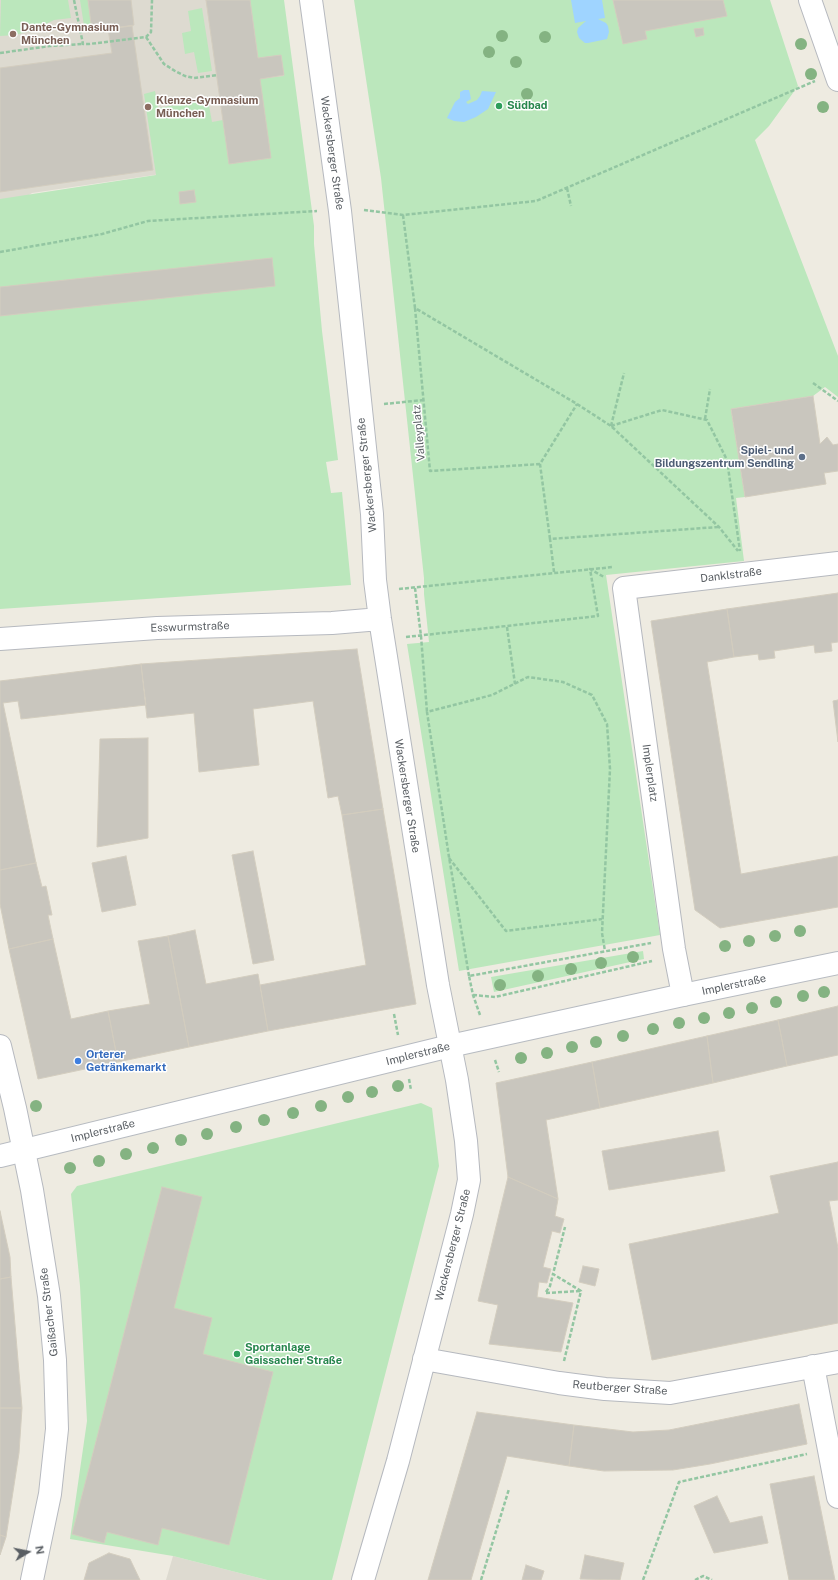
<!DOCTYPE html>
<html>
<head>
<meta charset="utf-8">
<style>
	body { margin:0 }
	#map { position:relative; width:838px; height:1580px; overflow:hidden; background:#eeebe1; font-family:"Public Sans",sans-serif }
	canvas { display:block }
	.north { position:absolute; left:8px; top:1532px; width:40px; height:40px; -webkit-text-stroke:3px #fff; paint-order:stroke; rotate:80deg; font-size:11px; font-weight:700; line-height:16px; text-align:center; color:#595e63 }
	.north::after { content:''; display:block; margin:auto; width:14px; height:18px; background:#595e63; clip-path:polygon(50% 0,100% 100%,50% 72%,0 100%) }
</style>
</head>
<body>
<div id="map">
<canvas width="838" height="1580"></canvas>
<div class="north">N</div>
</div>
<script>
const ctx = document.querySelector('canvas').getContext('2d');
ctx.lineJoin = 'round';
function fill(path, color) {
  ctx.fillStyle = color;
  ctx.fill(path, 'evenodd');
}
function toPath(rows) {
  const path = new Path2D();
  for (const r of rows) {
    path.moveTo(r[0], r[1]);
    for (let i = 2; i < r.length; i += 2) path.lineTo(r[i], r[i + 1]);
  }
  return path;
}
function trace(path, color, width, dash) {
  ctx.strokeStyle = color;
  ctx.lineWidth = width;
  ctx.lineCap = dash ? 'butt' : 'round';
  ctx.setLineDash(dash || []);
  ctx.stroke(path);
}
function write(font, color, halo, rows, align = 'center') {
  ctx.font = font + ' "Public Sans",sans-serif';
  ctx.lineWidth = 3;
  ctx.setLineDash([]);
  ctx.textBaseline = 'middle';
  ctx.strokeStyle = halo;
  ctx.fillStyle = color;
  for (const [text, x, y, turn = 0] of rows) {
    ctx.save();
    ctx.translate(x, y);
    ctx.rotate((+turn || 0) * Math.PI / 180);
    ctx.textAlign = isNaN(turn) ? turn : align;
    if (halo) ctx.strokeText(text, 0, 0);
    ctx.fillText(text, 0, 0);
    ctx.restore();
  }
}
fill(toPath([
	[0,0,281,0,303,153,32,193,0,214],
	[173,1556,267,1580,166,1580]
]), '#dddad0');
fill(toPath([
	[1,0,68,0,71,18,54,20,34,30,15,35,0,36],
	[80,0,88,0,92,31,85,32],
	[250,0,284,0,314,226,314,244,322,331,338,460,326,462,331,493,342,492,351,585,0,609,0,199,156,175,144,94,155,91,158,108,208,100,212,122,223,120,260,79,284,76,281,55,258,58],
	[354,0,770,0,798,86,769,126,755,140,838,356,838,397,825,387,813,396,731,409,745,497,736,498,744,561,606,575,660,935,459,971,407,644,429,642,424,594,424,578,381,178],
	[202,8,212,71,198,73,194,52,185,54,182,33,191,31,188,11],
	[643,951,644,959,494,992,491,977],
	[421,1103,432,1108,439,1166,332,1580,267,1580,173,1556,70,1539,87,1421,80,1286,71,1194,77,1186]
]), '#bbe7bc');
fill(toPath([
	[571,0,602,0,605,18,598,19,606,23,608,26,609,32,607,39,588,43,585,43,579,38,577,32,578,28,586,21,575,23],
	[464,90,469,90,470,94,471,99,466,102,468,104,477,100,480,96,482,91,496,92,488,109,476,117,464,122,454,121,447,118,455,102,460,98,460,92]
]), '#9fd4ff');
const building = toPath([
	[88,0,131,0,134,25,92,31,88,0],
	[206,0,250,0,258,58,281,55,284,75,260,79,271,158,229,164,206,0],
	[613,0,723,0,727,16,645,31,647,39,623,44,613,0],
	[132,26,153,170,0,192,0,68,112,53,108,29,132,26],
	[703,28,704,35,696,37,694,29,703,28],
	[194,190,196,202,180,204,179,192,194,190],
	[272,258,275,286,0,316,0,287,272,258],
	[813,396,820,444,827,437,833,445,838,444,838,471,824,473,826,484,745,497,731,409,813,396],
	[838,593,838,642,831,643,832,651,815,653,814,645,774,651,775,658,759,660,758,654,734,657,727,609,838,593],
	[727,609,734,657,707,662,741,874,838,856,838,907,720,928,695,910,651,621,727,609],
	[357,649,383,809,342,815,338,796,328,798,313,701,253,709,259,765,199,772,194,713,147,718,141,664,357,649],
	[141,664,146,705,21,719,18,701,3,703,36,863,0,870,0,681,141,664],
	[838,700,838,742,833,701,838,700],
	[148,738,148,838,97,847,100,739,148,738],
	[383,809,416,1004,268,1031,260,985,366,965,342,815,383,809],
	[253,851,274,960,253,964,232,855,253,851],
	[126,856,136,905,102,912,92,863,126,856],
	[36,863,42,887,46,886,52,915,48,915,53,939,9,949,0,904,0,870,36,863],
	[195,930,206,984,258,974,268,1031,189,1047,168,936,195,930],
	[168,936,189,1047,118,1062,108,1011,150,1004,138,941,168,936],
	[53,939,71,1019,108,1011,118,1062,38,1079,9,949,53,939],
	[838,1006,838,1055,787,1066,778,1020,838,1006],
	[778,1020,787,1066,713,1083,707,1036,778,1020],
	[707,1036,713,1083,600,1108,592,1062,707,1036],
	[592,1062,600,1108,546,1120,558,1199,508,1177,496,1083,592,1062],
	[718,1131,725,1171,609,1190,602,1151,718,1131],
	[838,1162,838,1200,829,1201,838,1248,838,1323,652,1360,629,1244,779,1213,770,1176,838,1162],
	[508,1177,558,1199,555,1216,564,1219,560,1233,552,1231,543,1267,551,1269,547,1283,539,1282,537,1297,573,1303,561,1352,489,1344,498,1305,478,1301,508,1177],
	[162,1187,202,1197,174,1308,212,1318,203,1354,273,1372,229,1545,162,1528,158,1545,107,1532,104,1543,72,1534,162,1187],
	[0,1211,10,1257,11,1277,0,1279,0,1211],
	[583,1266,599,1269,595,1286,579,1282,583,1266],
	[11,1277,22,1408,0,1408,0,1279,11,1277],
	[799,1404,807,1444,710,1464,673,1470,604,1471,569,1466,574,1425,633,1432,669,1430,799,1404],
	[0,1408,22,1408,19,1453,6,1537,0,1535,0,1408],
	[477,1412,574,1425,569,1466,507,1456,471,1580,428,1580,477,1412],
	[814,1476,835,1580,789,1580,770,1484,814,1476],
	[717,1496,730,1523,762,1516,768,1543,714,1553,694,1506,717,1496],
	[0,1535,6,1537,0,1555,0,1535],
	[109,1553,130,1559,140,1580,84,1580,89,1563,109,1553],
	[585,1555,624,1563,620,1580,580,1579,585,1555],
	[526,1565,544,1571,541,1580,522,1580,526,1565]
]);
fill(building, '#c9c6be');
trace(building, '#d3cdbf', 1);
const street = toPath([
	[311,0,340,211,372,514,375,580,380,619,438,985,457,1080,466,1141,469,1180,462,1214,398,1461,363,1580],
	[810,0,838,80],
	[0,639,157,628,332,623,380,619],
	[683,995,674,949,624,588,838,563],
	[0,1046,15,1108,32,1190,49,1296,55,1360,57,1429,50,1494,32,1580],
	[424,1359,559,1383,605,1389,670,1393,838,1362],
	[813,1366,838,1497]
]);
const secondary = toPath([
	[0,1156,450,1046,683,995,838,963]
]);
trace(street, '#b6b9bf', 24);
trace(secondary, '#b7bbc1', 24);
trace(toPath([
	[74,0,83,44,89,44,146,37,151,32,152,0],
	[146,37,164,64,175,71,185,76,194,78,217,75],
	[0,53,50,46,83,44],
	[567,188,571,206],
	[364,210,403,215,536,201,815,81],
	[403,215,415,308,577,404,611,426,719,527,738,551],
	[0,252,102,234,148,221,317,211],
	[415,308,430,471,540,464],
	[813,383,838,401],
	[384,404,424,400],
	[705,419,710,389],
	[611,426,662,410,707,420,727,460,740,551],
	[611,426,624,373],
	[550,539,540,464,577,404],
	[554,572,550,539,718,527],
	[415,588,421,636,427,712],
	[399,589,613,567],
	[507,627,515,684],
	[406,637,598,616,590,569,604,577],
	[449,858,506,931,602,919],
	[469,976,449,857,427,712,492,695,528,677,563,682,592,695,607,724,610,769,602,933,605,951],
	[473,995,495,997,652,961],
	[394,1014,398,1035],
	[480,1015,473,995,469,976,651,943],
	[495,1060,499,1072],
	[409,1079,411,1090],
	[546,1292,550,1286,553,1274],
	[546,1293,580,1291],
	[564,1361,581,1291,553,1274,565,1227],
	[481,1580,509,1489],
	[643,1580,679,1482,807,1454],
	[695,1580,703,1576,712,1580]
]), '#93c6a2', 2.5, [4, 2]);
trace(street, '#fff', 22);
trace(secondary, '#fff', 22);
ctx.fillStyle = '#84b382';
for (const [x, y] of [
	[502,36],
	[545,37],
	[801,44],
	[489,52],
	[516,62],
	[811,74],
	[527,94],
	[823,107],
	[800,931],
	[775,936],
	[749,941],
	[725,946],
	[633,957],
	[601,963],
	[571,969],
	[538,976],
	[500,985],
	[824,992],
	[803,996],
	[776,1002],
	[752,1008],
	[729,1013],
	[704,1018],
	[679,1023],
	[653,1029],
	[623,1036],
	[596,1042],
	[572,1047],
	[547,1053],
	[521,1058],
	[398,1086],
	[372,1092],
	[348,1097],
	[36,1106],
	[321,1106],
	[293,1113],
	[264,1120],
	[236,1127],
	[207,1134],
	[181,1140],
	[153,1148],
	[126,1154],
	[99,1161],
	[70,1168]
]) {
  ctx.beginPath();
  ctx.arc(x, y, 6, 0, 2 * Math.PI);
  ctx.fill();
}
for (const [x, y, r, color] of [
	[13,34,4,"#8d6e63"],
	[499,106,4,"#2e9e5b"],
	[148,107,4,"#8d6e63"],
	[802,457,4,"#5c6f8a"],
	[78,1061,4,"#3f7fe0"],
	[237,1354,4,"#2e9e5b"]
]) {
  const dot = new Path2D();
  dot.arc(x, y, r, 0, 2 * Math.PI);
  ctx.fillStyle = color;
  ctx.fill(dot);
  trace(dot, '#fff', 1.5);
}
write('bold 11px', '#785e54', '#fff', [
	["Dante-Gymnasium",21,28],
	["München",21,41],
	["Klenze-Gymnasium",156,101],
	["München",156,114]
], 'left');
write('bold 11px', '#27864d', '#fff', [
	["Südbad",507,106],
	["Sportanlage",245,1348],
	["Gaissacher Straße",245,1361]
], 'left');
write('11px', '#595e63', '#fff', [
	["Wackersberger Straße",332,153,82],
	["Valleyplatz",419,433,-95],
	["Wackersberger Straße",367,475,-96],
	["Danklstraße",731,575,-7],
	["Esswurmstraße",190,627,-2],
	["Implerplatz",650,773,82],
	["Wackersberger Straße",407,796,81],
	["Implerstraße",734,985,-12],
	["Implerstraße",418,1054,-14],
	["Implerstraße",103,1131,-14],
	["Wackersberger Straße",453,1245,-76],
	["Gaißacher Straße",49,1312,-97],
	["Reutberger Straße",620,1388,4]
]);
write('bold 11px', '#4e5e75', '#fff', [
	["Spiel- und",794,451],
	["Bildungszentrum Sendling",794,464]
], 'right');
write('bold 11px', '#366cbe', '#fff', [
	["Orterer",86,1055],
	["Getränkemarkt",86,1068]
], 'left');
</script>
</body>
</html>
